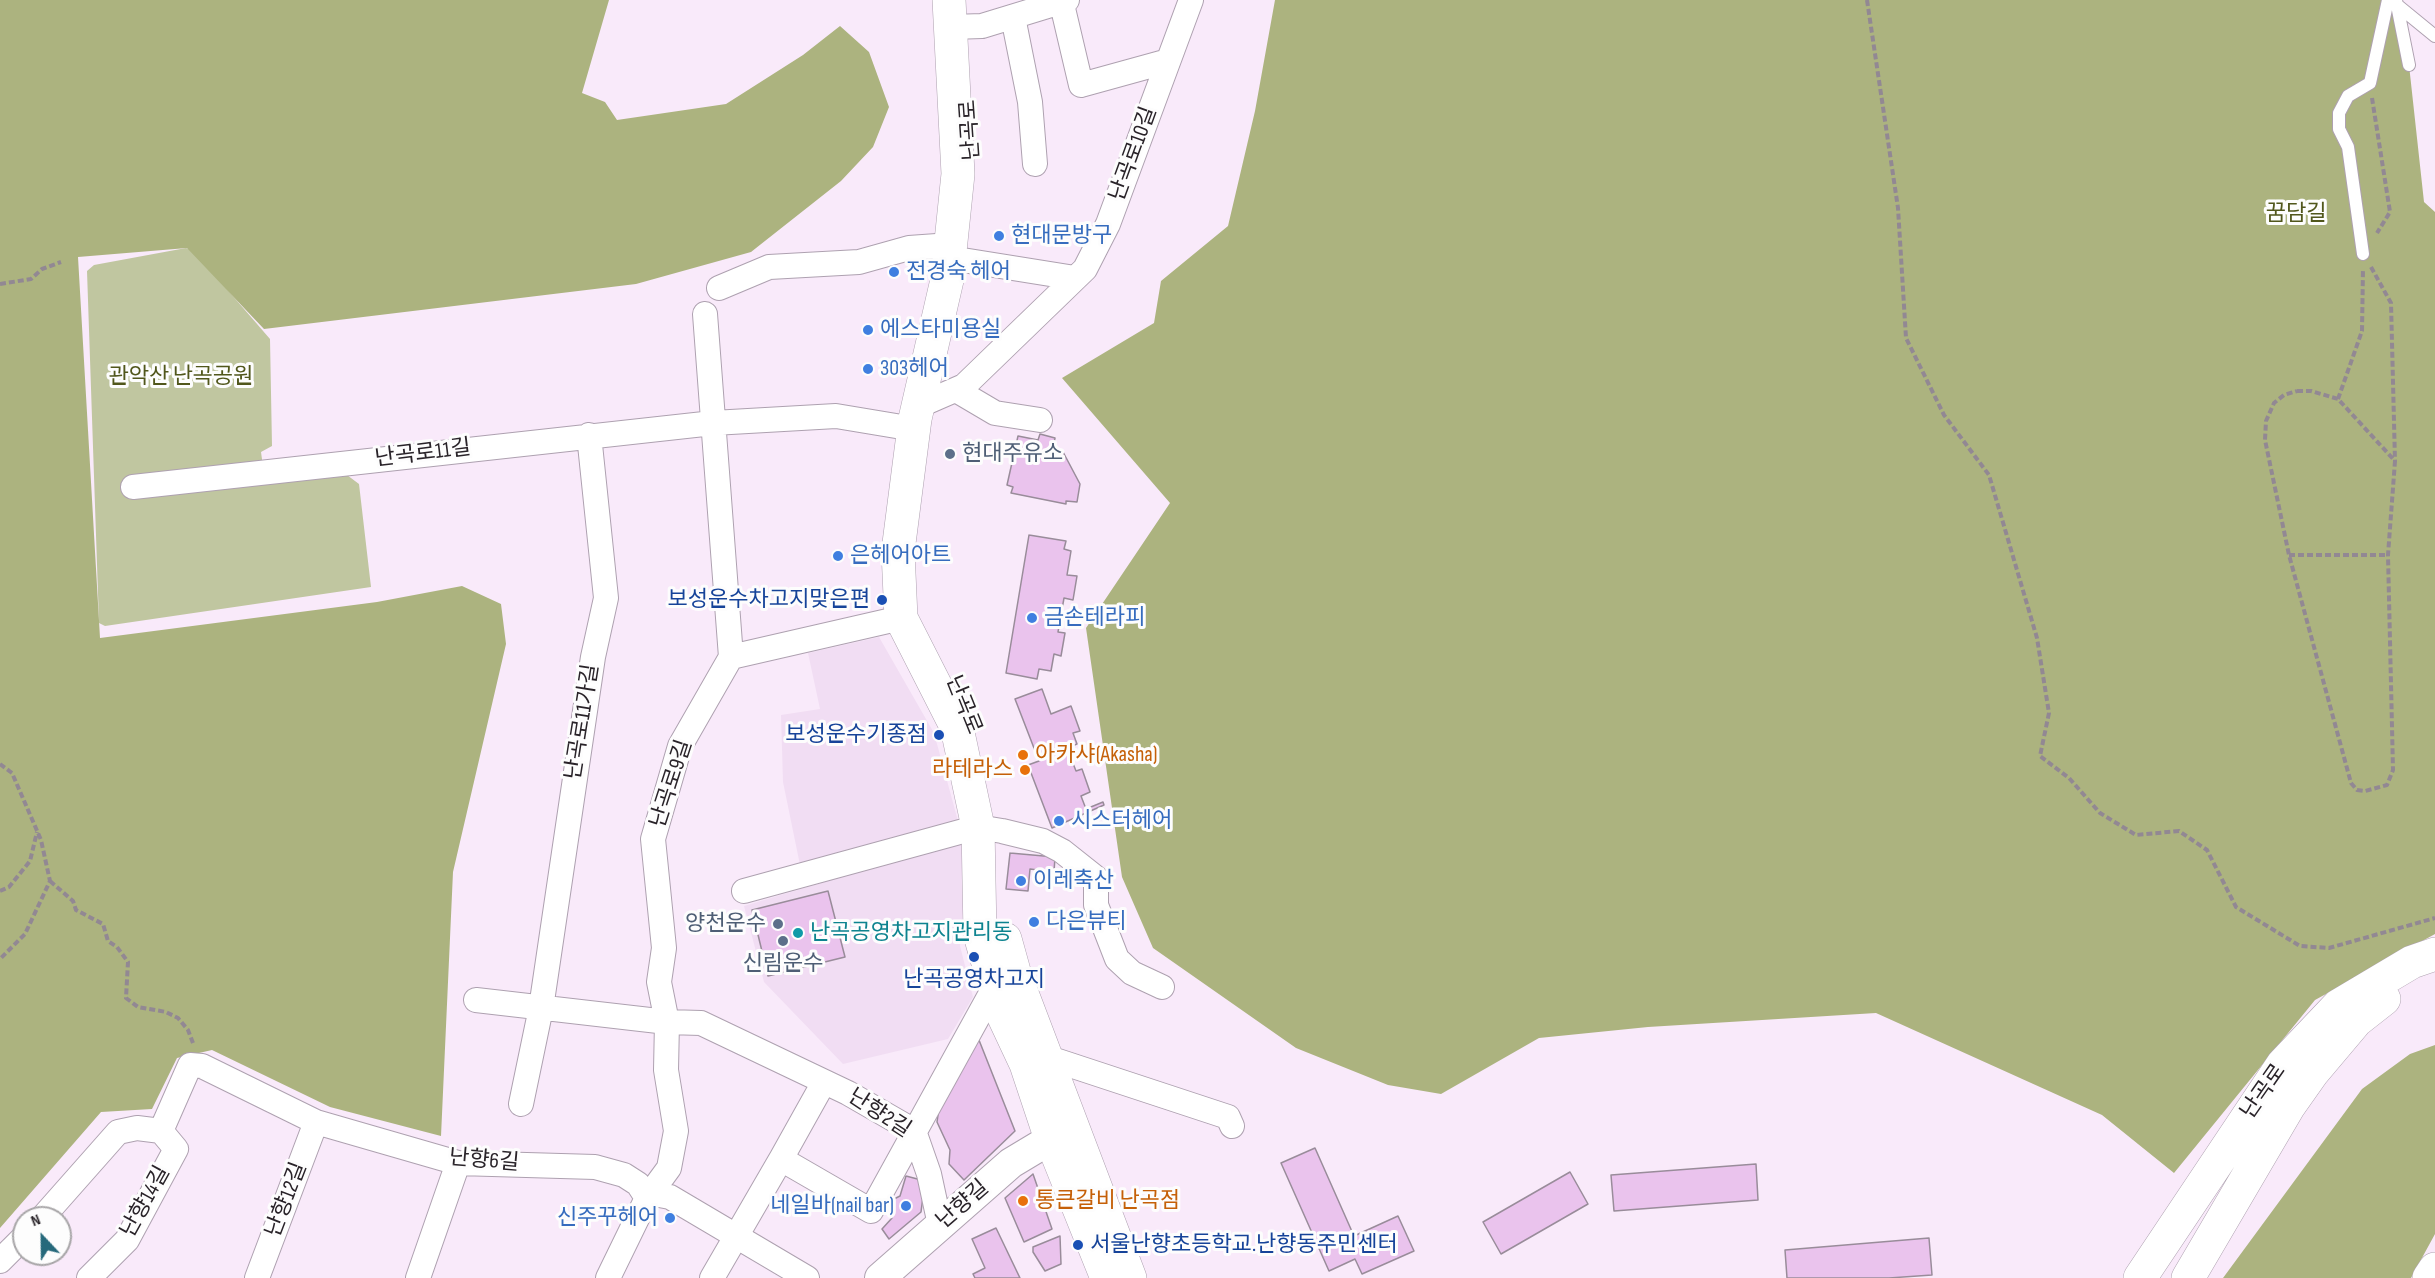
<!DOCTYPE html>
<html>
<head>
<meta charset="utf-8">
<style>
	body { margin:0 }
	#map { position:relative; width:2435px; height:1278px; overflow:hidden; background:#f9eafa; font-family:"Sofia Sans Condensed",sans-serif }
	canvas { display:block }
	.north { position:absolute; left:12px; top:1206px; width:60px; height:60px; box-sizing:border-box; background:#fdfdfd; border:2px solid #a8a6a8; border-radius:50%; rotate:338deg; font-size:16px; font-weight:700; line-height:24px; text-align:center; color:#292329 }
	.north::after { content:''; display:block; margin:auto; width:21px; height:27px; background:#26697b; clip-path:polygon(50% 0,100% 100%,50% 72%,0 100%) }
</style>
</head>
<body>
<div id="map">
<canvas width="2435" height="1278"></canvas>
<div class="north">N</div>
</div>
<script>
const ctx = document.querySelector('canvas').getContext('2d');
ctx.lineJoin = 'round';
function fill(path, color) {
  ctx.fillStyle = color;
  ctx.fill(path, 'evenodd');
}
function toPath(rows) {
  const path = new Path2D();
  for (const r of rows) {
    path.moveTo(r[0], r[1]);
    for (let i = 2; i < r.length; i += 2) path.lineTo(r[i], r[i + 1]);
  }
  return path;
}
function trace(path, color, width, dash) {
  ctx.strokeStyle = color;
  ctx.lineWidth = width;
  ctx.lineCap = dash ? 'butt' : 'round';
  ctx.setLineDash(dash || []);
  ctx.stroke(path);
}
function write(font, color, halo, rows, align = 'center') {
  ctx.font = font + ' "Sofia Sans Condensed","Noto Sans KR",sans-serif';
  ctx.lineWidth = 6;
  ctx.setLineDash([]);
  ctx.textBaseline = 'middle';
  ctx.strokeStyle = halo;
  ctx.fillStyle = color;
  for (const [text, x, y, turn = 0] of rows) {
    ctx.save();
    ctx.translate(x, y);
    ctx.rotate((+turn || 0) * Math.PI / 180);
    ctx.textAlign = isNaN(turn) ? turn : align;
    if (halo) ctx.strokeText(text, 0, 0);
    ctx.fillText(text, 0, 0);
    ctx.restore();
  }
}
fill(toPath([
	[879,637,934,733,958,821,800,865,783,782,781,715,820,709,808,653],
	[968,839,960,946,973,997,948,1039,843,1064,764,982,744,906]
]), '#f1ddf3');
fill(toPath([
	[186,248,193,250,270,339,272,446,261,452,265,481,347,475,359,484,371,587,105,626,99,623,87,271,94,265]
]), '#c0c6a0');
fill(toPath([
	[0,0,609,0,582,93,605,102,617,120,726,104,803,55,840,26,869,52,889,107,873,147,841,181,751,252,636,284,264,329,187,248,78,257,100,638,377,602,462,586,501,604,506,644,453,872,441,1136,330,1107,212,1050,177,1058,152,1109,101,1112,0,1228],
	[1275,0,2396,0,2409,65,2424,202,2435,212,2435,934,2315,1000,2174,1173,2102,1115,1876,1013,1648,1027,1539,1038,1441,1094,1388,1085,1296,1048,1153,948,1122,877,1086,628,1170,503,1062,378,1154,323,1161,281,1228,226,1255,111],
	[2435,1045,2435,1234,2411,1278,2223,1278,2362,1089,2410,1054]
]), '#acb37f');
const building = toPath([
	[1040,434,1055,438,1053,448,1062,450,1080,484,1077,502,1066,501,1066,504,1011,493,1013,487,1007,485,1018,436,1038,440,1040,434],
	[1029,535,1066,541,1064,549,1071,551,1067,575,1077,576,1073,600,1064,598,1058,632,1065,633,1061,656,1054,654,1051,671,1039,669,1037,679,1006,673,1029,535],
	[1042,689,1051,714,1071,706,1080,731,1073,733,1077,744,1067,748,1076,771,1082,769,1090,792,1081,796,1086,809,1103,802,1104,805,1052,828,1028,765,1039,761,1015,699,1042,689],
	[1010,853,1055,857,1054,872,1030,869,1028,891,1006,889,1010,853],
	[828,891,845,957,768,976,752,910,828,891],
	[977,1035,1015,1131,964,1180,949,1164,950,1150,937,1122,941,1094,977,1035],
	[1315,1148,1354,1236,1398,1216,1414,1251,1362,1274,1355,1259,1329,1271,1281,1163,1315,1148],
	[1756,1164,1758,1200,1614,1211,1611,1175,1756,1164],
	[1570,1172,1588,1204,1501,1254,1483,1222,1570,1172],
	[1033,1174,1052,1229,1024,1242,1005,1198,1033,1174],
	[906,1176,925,1181,921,1212,889,1239,882,1229,892,1218,892,1205,894,1199,900,1196,906,1176],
	[996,1228,1020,1278,975,1278,973,1274,985,1268,972,1239,996,1228],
	[1060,1236,1061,1264,1045,1271,1033,1252,1033,1247,1060,1236],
	[1929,1238,1932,1275,1889,1278,1787,1278,1785,1250,1929,1238]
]);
fill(building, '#eac3ed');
trace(building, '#998c9a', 1.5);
const service = toPath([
	[2396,0,2409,65],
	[2397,5,2435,36],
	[2363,254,2348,147,2339,129,2339,113,2348,96,2370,83,2388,0]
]);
const minor = toPath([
	[1061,0,1081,85,1168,61],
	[1013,17,1030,102,1035,164],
	[952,27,982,26,1067,0],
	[950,258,1075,278],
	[719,288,769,267,859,262,909,248,951,245],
	[705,314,731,657],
	[956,390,995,413,1040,420],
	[918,406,964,386,1085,269,1108,224,1191,0],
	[133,487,713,423,836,416,914,429],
	[744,891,978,827,1002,831,1043,841,1062,851,1096,878,1096,905,1117,959,1132,973,1162,987],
	[476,1000,667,1022,701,1023,848,1093,914,1131,929,1174,940,1225],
	[1034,1063,1058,1061,1228,1117,1232,1126],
	[824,1082,781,1159,871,1211,995,986],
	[521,1104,541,1008,593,657,606,598,589,435],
	[649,1193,670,1197,807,1278],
	[647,1198,669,1168,676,1131,666,1070,667,1022,659,982,664,948,653,839,680,746,731,657,901,618],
	[42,1218,118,1132,137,1128,161,1131],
	[0,1261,24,1237],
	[89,1278,127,1240,176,1149,161,1131,190,1065,202,1066,316,1122,458,1163,595,1167,624,1175,638,1184,647,1198,608,1278],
	[257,1278,316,1122],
	[418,1278,458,1163],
	[712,1278,781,1159]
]);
const tertiary = toPath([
	[880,1278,1011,1163,1051,1139]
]);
const secondary = toPath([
	[949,0,958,174,947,280,915,419,898,551,901,618,957,728,978,827,980,935,1003,1015,1026,1064,1051,1139,1107,1278],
	[1005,939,1015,975,1130,1278],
	[2140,1278,2283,1064,2338,1006,2412,962,2435,954],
	[2188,1278,2289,1106,2313,1072,2356,1021,2384,999],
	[2429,1278,2435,1269]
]);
trace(service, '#aea1b0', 14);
trace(minor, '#aea1b0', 26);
trace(tertiary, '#aea1b0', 32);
trace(secondary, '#aea1b0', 34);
trace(toPath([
	[1867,0,1898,208,1906,338,1944,415,1989,475,2037,638,2049,713,2040,756,2069,778,2100,813,2136,835,2179,831,2207,850,2236,907,2300,946,2329,948,2435,918],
	[2372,98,2390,212,2377,233],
	[2371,267,2391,303,2395,461],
	[0,284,31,279,42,269,61,262],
	[2297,391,2311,391,2338,399,2395,461,2388,555,2393,770,2387,785,2365,791,2357,790,2351,783,2289,555,2265,440,2266,421,2274,403,2284,395,2297,391],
	[2338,399,2362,331,2363,269],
	[2289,555,2388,555],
	[0,764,12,773,41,840,50,881,25,934,0,959],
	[50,881,73,901,76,910,103,924,108,941,117,947,128,962,126,998,138,1007,166,1012,178,1018,188,1030,193,1043],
	[0,891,9,887,30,861,37,832]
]), '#928893', 4, [6, 3]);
trace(service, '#fff', 12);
trace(minor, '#fff', 24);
trace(tertiary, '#fff', 30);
trace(secondary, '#fff', 33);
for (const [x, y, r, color] of [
	[999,236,6,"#3f7fe0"],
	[894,272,6,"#3f7fe0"],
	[868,330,6,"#3f7fe0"],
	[868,369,6,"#3f7fe0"],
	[950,454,6,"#5c6f8a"],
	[838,556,6,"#3f7fe0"],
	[882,600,6,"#1a4fb4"],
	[1032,618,6,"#3f7fe0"],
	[939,735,6,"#1a4fb4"],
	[1023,755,6,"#e8710a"],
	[1025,770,6,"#e8710a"],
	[1059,821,6,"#3f7fe0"],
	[1021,881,6,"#3f7fe0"],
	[1034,922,6,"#3f7fe0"],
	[778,924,6,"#5c6f8a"],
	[798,933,6,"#0f9aa8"],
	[783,941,6,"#5c6f8a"],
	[974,957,6,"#1a4fb4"],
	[1023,1201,6,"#e8710a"],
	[906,1206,6,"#3f7fe0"],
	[670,1218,6,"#3f7fe0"],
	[1078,1245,6,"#1a4fb4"]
]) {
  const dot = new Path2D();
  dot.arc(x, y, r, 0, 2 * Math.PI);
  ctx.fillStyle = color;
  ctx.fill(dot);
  trace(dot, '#fdfdfd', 2);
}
write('22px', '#292329', '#fdfdfd', [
	["난곡로",971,130,-94],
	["난곡로10길",1134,154,-70],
	["난곡로11길",423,454,-7],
	["난곡로",963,705,68],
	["난곡로11가길",583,722,-81],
	["난곡로9길",672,784,-72],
	["난곡로",2264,1092,-55],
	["난향2길",879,1114,33],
	["난향6길",484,1161,5],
	["난향12길",287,1200,-69],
	["난향14길",146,1202,-61],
	["난향길",963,1205,-41]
]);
write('22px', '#51571c', '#fdfdfd', [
	["꿈담길",2296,214],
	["관악산 난곡공원",181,377]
]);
write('22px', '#366cbe', '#fdfdfd', [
	["현대문방구",1011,236],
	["전경숙 헤어",906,272],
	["에스타미용실",880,330],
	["303헤어",880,369],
	["은헤어아트",850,556],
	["금손테라피",1044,618],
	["시스터헤어",1071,821],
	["이레축산",1033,881],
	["다은뷰티",1046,922],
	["네일바(nail bar)",894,1206,"right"],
	["신주꾸헤어",658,1218,"right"]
], 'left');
write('22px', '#4e5e75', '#fdfdfd', [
	["현대주유소",962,454],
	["양천운수",766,924,"right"],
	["신림운수",783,964,"center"]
], 'left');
write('22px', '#164399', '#fdfdfd', [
	["보성운수차고지맞은편",870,600],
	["보성운수기종점",927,735],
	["난곡공영차고지",974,980,"center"],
	["서울난향초등학교.난향동주민센터",1090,1245,"left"]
], 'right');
write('22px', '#c56008', '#fdfdfd', [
	["아카샤(Akasha)",1035,755],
	["라테라스",1013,770,"right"],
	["통큰갈비 난곡점",1035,1201]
], 'left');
write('22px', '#0d838f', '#fdfdfd', [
	["난곡공영차고지관리동",810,933]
], 'left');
</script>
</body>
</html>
